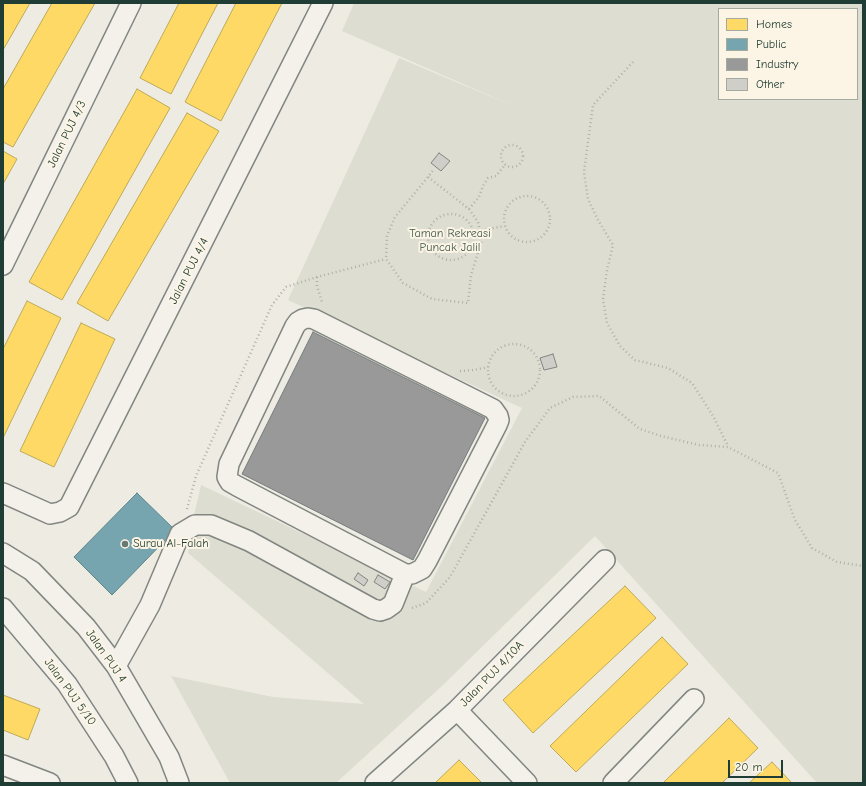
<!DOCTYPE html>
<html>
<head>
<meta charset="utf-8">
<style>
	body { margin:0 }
	#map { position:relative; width:866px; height:786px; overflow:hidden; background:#eeebe3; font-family:"Comic Neue",sans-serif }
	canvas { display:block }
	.frame { position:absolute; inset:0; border:4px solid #1f3d34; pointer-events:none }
	.legend { position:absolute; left:718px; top:8px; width:140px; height:92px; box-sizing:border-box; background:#fcf5e5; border:1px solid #a4ab9e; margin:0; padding:5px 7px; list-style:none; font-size:12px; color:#1f3d34 }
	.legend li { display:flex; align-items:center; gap:8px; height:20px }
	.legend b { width:20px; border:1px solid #a4ab9e }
	.scale { position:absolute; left:728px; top:760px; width:55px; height:18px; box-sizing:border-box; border:2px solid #1f3d34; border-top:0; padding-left:5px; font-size:12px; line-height:14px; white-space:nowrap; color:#1f3d34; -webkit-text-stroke:3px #fcf5e5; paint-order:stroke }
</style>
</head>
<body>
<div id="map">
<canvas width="866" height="786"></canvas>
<div class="frame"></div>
<ul class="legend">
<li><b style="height:11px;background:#ffd966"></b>Homes</li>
<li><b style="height:11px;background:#76a5af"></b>Public</li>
<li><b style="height:11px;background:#999"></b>Industry</li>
<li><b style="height:11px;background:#cfcec9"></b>Other</li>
</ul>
<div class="scale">20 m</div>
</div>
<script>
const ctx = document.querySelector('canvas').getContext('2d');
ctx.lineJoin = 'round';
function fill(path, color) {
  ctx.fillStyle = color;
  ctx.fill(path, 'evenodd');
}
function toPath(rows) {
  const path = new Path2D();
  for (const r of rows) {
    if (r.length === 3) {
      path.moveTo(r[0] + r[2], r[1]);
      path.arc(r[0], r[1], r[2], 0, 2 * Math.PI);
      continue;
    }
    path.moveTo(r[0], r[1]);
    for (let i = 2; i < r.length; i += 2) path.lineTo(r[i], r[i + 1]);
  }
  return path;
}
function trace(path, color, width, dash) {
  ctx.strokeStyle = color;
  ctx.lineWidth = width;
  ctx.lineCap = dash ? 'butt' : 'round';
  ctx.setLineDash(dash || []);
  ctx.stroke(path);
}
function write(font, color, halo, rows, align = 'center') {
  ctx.font = font + ' "Comic Neue",sans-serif';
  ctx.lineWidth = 4;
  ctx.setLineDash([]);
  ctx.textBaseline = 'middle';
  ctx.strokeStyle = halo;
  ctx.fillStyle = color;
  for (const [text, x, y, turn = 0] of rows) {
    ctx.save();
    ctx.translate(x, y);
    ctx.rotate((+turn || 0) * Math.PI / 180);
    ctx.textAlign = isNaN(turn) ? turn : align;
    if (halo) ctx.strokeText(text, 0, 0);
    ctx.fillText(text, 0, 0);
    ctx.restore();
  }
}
fill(toPath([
	[354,3,863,3,863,783,817,783,595,536,443,685,336,783,230,783,171,676,273,697,364,704,188,553,194,515,201,485,426,592,522,408,288,300,399,58,518,108,342,31],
	[719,9,857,9,857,99,719,99]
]), '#deddd1');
const homes = toPath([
	[3,3,30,3,3,50,3,3],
	[52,3,95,3,13,147,3,142,3,89,52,3],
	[179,3,218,3,171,94,140,78,179,3],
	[236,3,282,3,221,121,185,102,236,3],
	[137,89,170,108,62,300,29,282,137,89],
	[187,113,219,131,108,321,77,303,187,113],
	[3,151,17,159,3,184,3,151],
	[27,301,61,318,3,438,3,349,27,301],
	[81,323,115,339,54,467,20,451,81,323],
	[625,586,656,618,533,733,503,700,625,586],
	[662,637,688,664,576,772,550,746,662,637],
	[3,695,40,709,28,740,3,730,3,695],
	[729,718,758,748,722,783,663,783,729,718],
	[459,760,482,783,435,783,459,760],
	[772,762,792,783,749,783,772,762]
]);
fill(homes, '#ffd966');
trace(homes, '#bcaa57', 1);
const public = toPath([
	[137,493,175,530,112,595,74,557,137,493]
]);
fill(public, '#76a5af');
trace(public, '#5c868a', 1);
const industry = toPath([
	[313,332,485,418,413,560,242,474,313,332]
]);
fill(industry, '#999');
trace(industry, '#747d7b', 1);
const building = toPath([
	[439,153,450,161,441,171,431,163,439,153],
	[553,354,557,367,544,370,540,358,553,354],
	[358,573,368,580,364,586,354,579,358,573],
	[378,575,390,582,385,589,374,582,378,575]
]);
fill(building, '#cfcec9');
trace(building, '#828681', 1);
const minor = toPath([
	[3,265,131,3],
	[3,493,50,514,60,512,69,507,323,3],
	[3,553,32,571,86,627,116,666,169,757,179,783],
	[3,608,67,684,114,756,128,783],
	[116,666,150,605,180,534,195,525,211,525,249,541,373,609,380,611,386,609,393,604,405,574,237,486,230,482,227,477,229,464,295,326,298,322,303,319,308,318,314,319,493,409,498,416,499,420,497,425,427,561,422,569,412,574,405,574],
	[457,710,527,783],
	[3,765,50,783],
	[375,783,457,710,605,560],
	[613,783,694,699]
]);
trace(minor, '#828681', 22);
trace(toPath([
	[633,62,593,105,584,172,588,199,598,220,613,245,607,270,603,299,607,323,620,346,635,360,668,368,692,383,713,416,728,446],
	[512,156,11],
	[428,177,469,209,478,222,482,240,471,275,468,303,432,299,403,283,386,259,387,236,395,217,428,177,434,169],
	[527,219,23],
	[469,209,479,197,483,186,488,178,496,176,505,165],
	[451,237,23],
	[473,232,504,226],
	[317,277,317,286,322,302],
	[514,370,26],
	[460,371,474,370,488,367],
	[187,509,196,476,272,305,286,287,317,277,386,259],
	[412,608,426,603,450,577,525,442,550,408,573,397,599,396,640,429,661,436,699,445,728,447,778,473,795,520,812,548,837,562,863,566]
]), '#afb1ac', 2.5, [1, 3]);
trace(minor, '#f4f1eb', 19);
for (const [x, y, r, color] of [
	[125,544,4,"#677a71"]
]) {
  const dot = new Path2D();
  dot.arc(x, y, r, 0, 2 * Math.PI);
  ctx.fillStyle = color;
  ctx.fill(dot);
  trace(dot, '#fcf5e5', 1.5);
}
write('12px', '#1f3d34', '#fcf5e5', [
	["Jalan PUJ 4/3",67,134,-64],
	["Jalan PUJ 4/4",189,271,-63],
	["Jalan PUJ 4",106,656,55],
	["Jalan PUJ 4/10A",492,674,-46],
	["Jalan PUJ 5/10",70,692,54]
]);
write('12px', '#425b50', '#fcf5e5', [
	["Taman Rekreasi",450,234],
	["Puncak Jalil",450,248]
]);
write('12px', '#1f3d34', '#fcf5e5', [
	["Surau Al-Falah",133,544]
], 'left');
</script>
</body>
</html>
